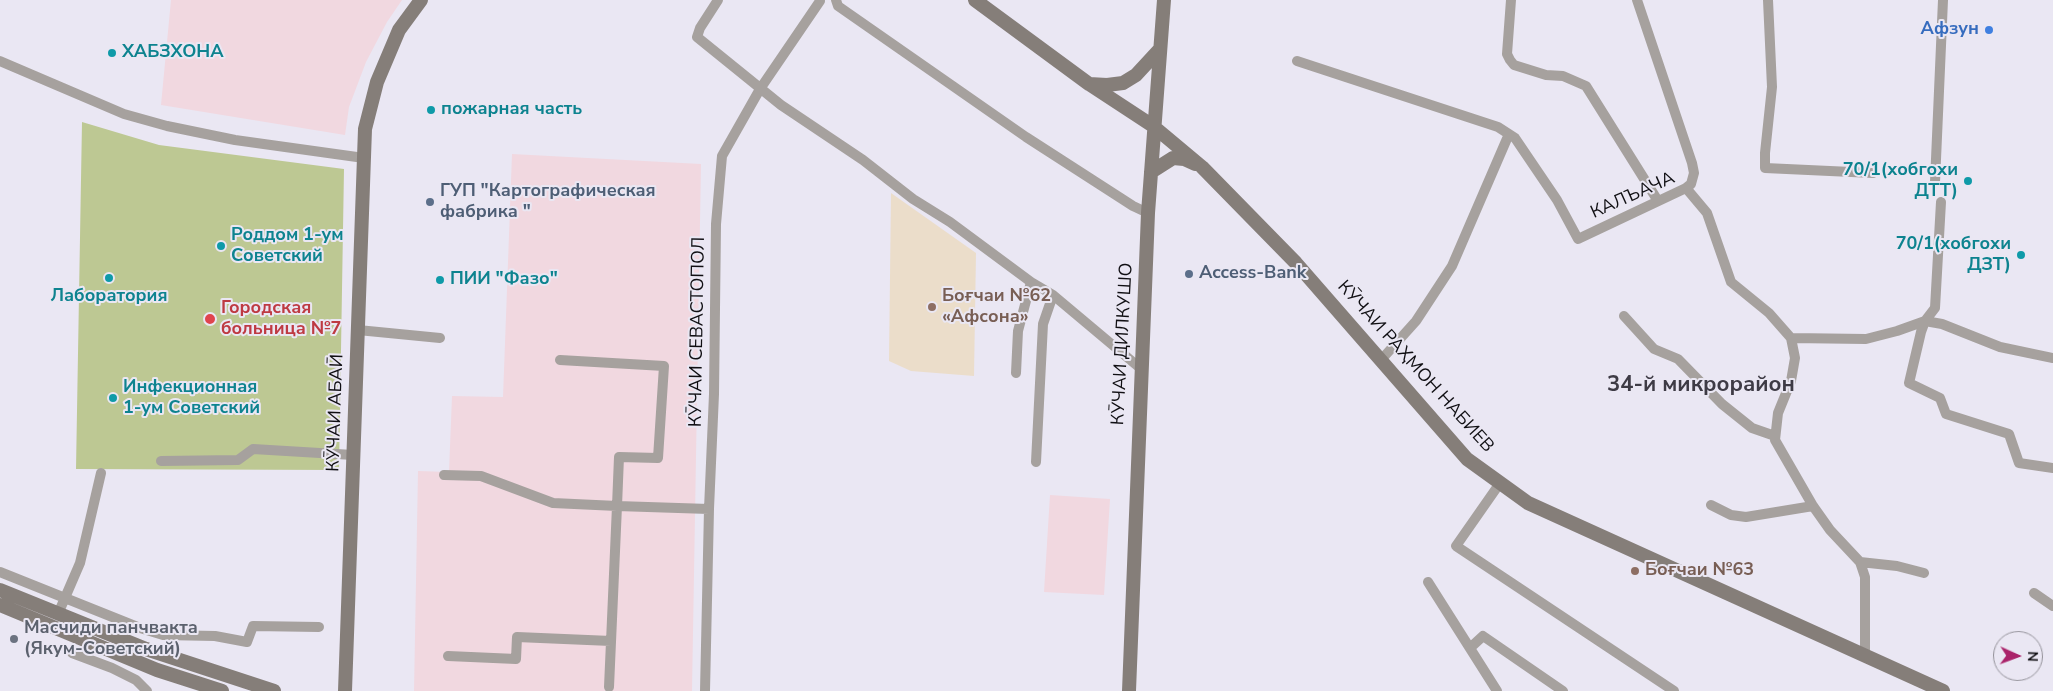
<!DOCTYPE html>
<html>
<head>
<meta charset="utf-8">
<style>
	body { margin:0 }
	#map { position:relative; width:2053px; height:691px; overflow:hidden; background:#eae7f3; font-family:"Nunito Sans",sans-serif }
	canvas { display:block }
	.north { position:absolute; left:1993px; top:631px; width:50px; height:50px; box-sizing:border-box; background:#eae7f3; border:1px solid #939199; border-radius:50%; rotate:92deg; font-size:14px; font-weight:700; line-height:20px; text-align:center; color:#100f13 }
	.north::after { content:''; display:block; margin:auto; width:18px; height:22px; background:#aa236a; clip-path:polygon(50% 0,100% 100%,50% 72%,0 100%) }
</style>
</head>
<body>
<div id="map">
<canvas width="2053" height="691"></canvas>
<div class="north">N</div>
</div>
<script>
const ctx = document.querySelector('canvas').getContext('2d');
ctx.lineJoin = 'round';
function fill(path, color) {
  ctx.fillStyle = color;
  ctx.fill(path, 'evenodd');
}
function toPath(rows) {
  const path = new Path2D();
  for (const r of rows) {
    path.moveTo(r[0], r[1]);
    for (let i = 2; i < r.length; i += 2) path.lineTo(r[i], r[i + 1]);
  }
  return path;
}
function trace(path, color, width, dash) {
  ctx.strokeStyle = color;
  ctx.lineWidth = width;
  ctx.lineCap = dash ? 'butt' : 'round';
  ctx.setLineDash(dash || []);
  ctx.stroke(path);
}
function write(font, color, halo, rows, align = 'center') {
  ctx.font = font + ' "Nunito Sans",sans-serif';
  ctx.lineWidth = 4;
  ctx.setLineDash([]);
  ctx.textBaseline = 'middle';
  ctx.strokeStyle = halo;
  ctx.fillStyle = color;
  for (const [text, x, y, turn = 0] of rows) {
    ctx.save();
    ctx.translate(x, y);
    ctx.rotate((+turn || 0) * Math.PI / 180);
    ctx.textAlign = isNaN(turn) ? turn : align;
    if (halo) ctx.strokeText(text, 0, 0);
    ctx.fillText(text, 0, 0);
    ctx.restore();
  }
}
fill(toPath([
	[171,0,402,0,387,22,366,62,349,107,345,135,161,105],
	[512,154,701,164,692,691,414,691,418,471,449,472,452,396,503,397],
	[1050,495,1110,499,1104,595,1044,592]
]), '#f1d8e0');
fill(toPath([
	[891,193,976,253,974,376,911,371,889,361]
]), '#ebddca');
fill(toPath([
	[82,122,159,145,344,169,339,470,76,469]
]), '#bdc893');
trace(toPath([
	[718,0,700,28,697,37,781,105,863,160,913,199,950,222,1031,282,1053,295,1140,368],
	[836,0,838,6,1026,137,1133,206,1148,213],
	[1511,0,1507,54,1510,60,1514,65,1546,75,1563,76,1586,86,1658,201],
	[1637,0,1692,163,1694,173,1691,184,1686,188],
	[1768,0,1772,87,1765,153,1765,168,1873,173],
	[0,61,124,114,167,126,235,140,364,158],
	[1297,61,1498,127,1515,138,1557,200,1578,239,1686,188,1707,213,1731,282,1769,313,1791,338,1866,339,1897,331,1925,321,1942,324,2000,347,2053,358],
	[1935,182,1943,0],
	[1941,202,1935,308,1925,321,1921,332,1909,383,1940,398,1946,414,2009,434,2019,463,2053,468],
	[1624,316,1654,349,1678,359,1722,404,1752,428,1775,436],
	[358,330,440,338],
	[1791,338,1795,358,1791,381,1778,413,1775,440,1813,506,1830,530,1860,562,1865,577,1865,655],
	[1381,360,1416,321,1452,266,1509,134],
	[1016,373,1018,331,1031,282],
	[161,461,238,460,253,449,353,455],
	[1036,462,1043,324,1053,295],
	[444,475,481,476,553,503,617,506,619,457,658,458,664,366,560,360],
	[1500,483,1456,546,1674,691],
	[1711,505,1731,515,1746,517,1813,506],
	[1860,562,1897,566,1924,573],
	[0,572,140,628,163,635,215,636,247,642,253,626,319,627],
	[1428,582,1497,691],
	[2034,593,2053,606],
	[58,614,80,563,101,473],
	[1470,648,1483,636,1563,691],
	[72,653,112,668,136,680,147,691],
	[448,656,516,659,517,637,611,641],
	[609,687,617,506,709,509],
	[705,691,709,509,714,394,716,224,722,156,760,89,820,1]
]), '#a6a19e', 10);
trace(toPath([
	[975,0,1089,84,1153,126,1202,167,1296,263,1467,459,1528,503,1943,691],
	[1089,84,1107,85,1123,83,1136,75,1160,49],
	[1151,172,1173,158,1184,159,1195,164],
	[0,590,146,649,274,691],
	[0,605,157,670,222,691],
	[345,691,365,129,377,82,399,30,421,0],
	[1129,691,1148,213,1164,0]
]), '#857e79', 14);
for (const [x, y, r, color] of [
	[1989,30,5,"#3f7fe0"],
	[112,53,5,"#0f9aa8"],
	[431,110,5,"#0f9aa8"],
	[1968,181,5,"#0f9aa8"],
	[430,202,5,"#5c6f8a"],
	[221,246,5,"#0f9aa8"],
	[2021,255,5,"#0f9aa8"],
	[1189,274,5,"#5c6f8a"],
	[109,278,5,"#0f9aa8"],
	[440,280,5,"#0f9aa8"],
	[932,307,5,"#8d6e63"],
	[210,319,6,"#e0444e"],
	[113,398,5,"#0f9aa8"],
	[1635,571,5,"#8d6e63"],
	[14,639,5,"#6b7280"]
]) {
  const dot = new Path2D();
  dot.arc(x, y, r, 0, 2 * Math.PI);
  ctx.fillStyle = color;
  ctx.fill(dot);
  trace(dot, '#eae7f3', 2);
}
write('bold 18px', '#366cbe', '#eae7f3', [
	["Афзун",1979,30]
], 'right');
write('bold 18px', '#0d838f', '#eae7f3', [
	["ХАБЗХОНА",122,53],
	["пожарная часть",441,110],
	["70/1(хобгохи",1958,171,"right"],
	["ДТТ)",1958,192,"right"],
	["Роддом 1-ум",231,236],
	["Советский",231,257],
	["70/1(хобгохи",2011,245,"right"],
	["ДЗТ)",2011,266,"right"],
	["ПИИ \"Фазо\"",450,280],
	["Лаборатория",109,297,"center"],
	["Инфекционная",123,388],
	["1-ум Советский",123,409]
], 'left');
write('bold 18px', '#4e5e75', '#eae7f3', [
	["ГУП \"Картографическая",440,192],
	["фабрика \"",440,213],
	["Access-Bank",1199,274]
], 'left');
write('18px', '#100f13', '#eae7f3', [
	["КАЛЪАЧА",1633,196,-24],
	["КӮЧАИ СЕВАСТОПОЛ",698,332,-89],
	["КӮЧАИ ДИЛКУШО",1123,344,-87],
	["КӮЧАИ РАҲМОН НАБИЕВ",1415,367,48],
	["КӮЧАИ АБАӢ",336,413,-88]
]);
write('bold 18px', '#785e54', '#eae7f3', [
	["Боғчаи №62",942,297],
	["«Афсона»",942,318],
	["Боғчаи №63",1645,571]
], 'left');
write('bold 18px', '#be3a42', '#eae7f3', [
	["Городская",221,309],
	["больница №7",221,330]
], 'left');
write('bold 18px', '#5b616d', '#eae7f3', [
	["Масчиди панчвакта",24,629],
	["(Якум-Советский)",24,650]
], 'left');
write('bold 22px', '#3e3b45', '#eae7f3', [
	["34-й микрорайон",1701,386]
]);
</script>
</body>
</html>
